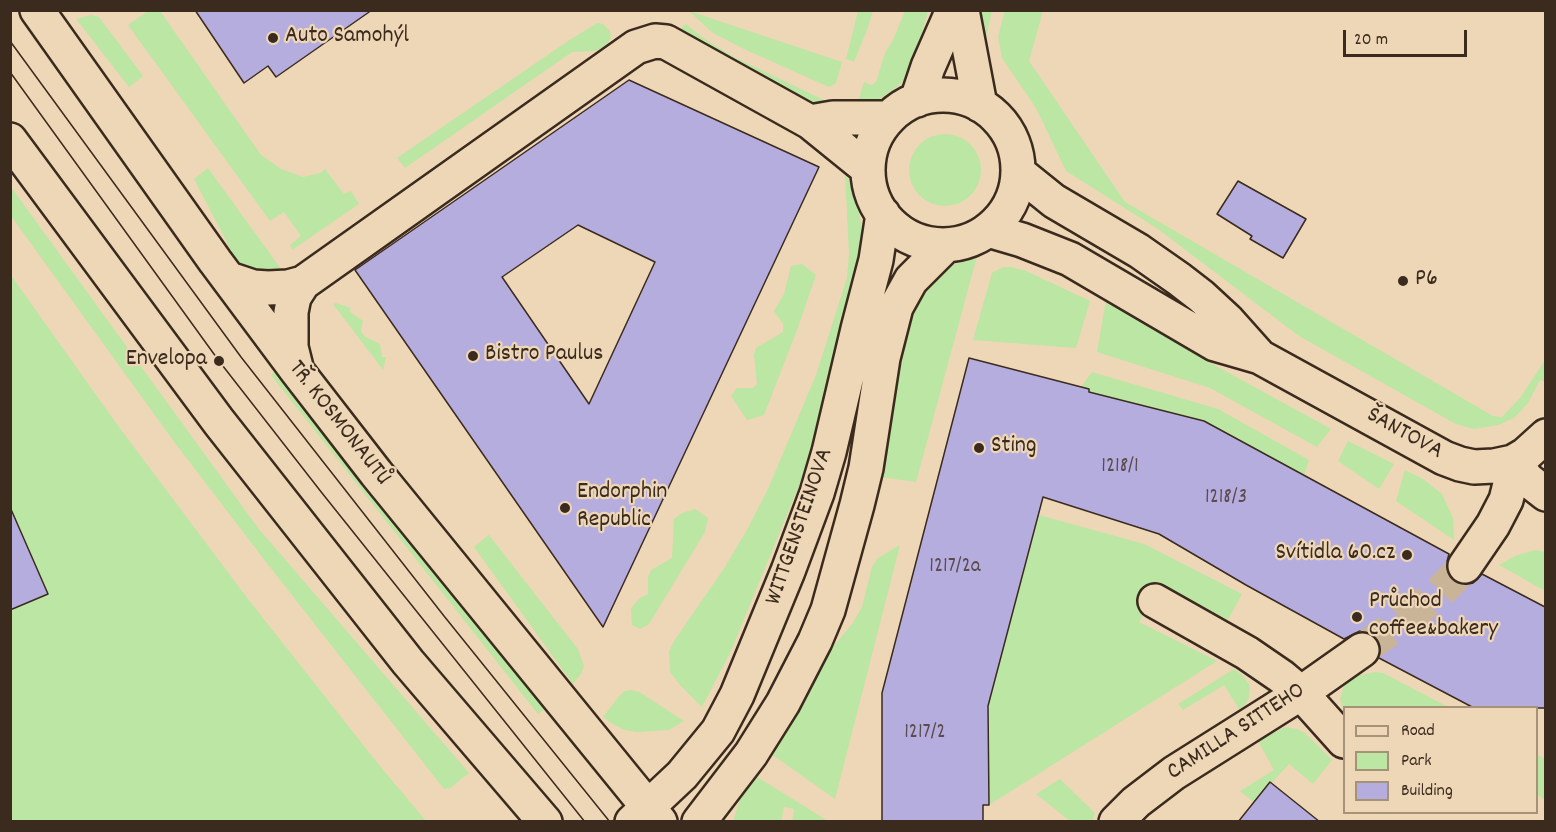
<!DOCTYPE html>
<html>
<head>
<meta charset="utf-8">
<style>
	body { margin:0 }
	#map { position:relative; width:1556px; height:832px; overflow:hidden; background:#eed7b6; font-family:Dekko,sans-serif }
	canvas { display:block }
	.frame { position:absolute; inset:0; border:12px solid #3b2a1e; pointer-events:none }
	.legend { position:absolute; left:1343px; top:706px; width:195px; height:108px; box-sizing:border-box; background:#eed7b6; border:2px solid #a69279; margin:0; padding:8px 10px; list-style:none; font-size:18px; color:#3b2a1e }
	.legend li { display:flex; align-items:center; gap:12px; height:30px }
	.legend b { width:30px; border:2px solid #a69279 }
	.scale { position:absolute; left:1343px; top:30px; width:124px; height:27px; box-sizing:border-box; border:3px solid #3b2a1e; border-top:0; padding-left:8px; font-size:18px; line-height:21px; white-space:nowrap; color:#3b2a1e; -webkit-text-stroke:4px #eed7b6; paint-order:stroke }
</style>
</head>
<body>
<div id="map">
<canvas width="1556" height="832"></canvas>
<div class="frame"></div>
<ul class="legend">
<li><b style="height:8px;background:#eed7b6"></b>Road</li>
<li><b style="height:16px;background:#bbe6a3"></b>Park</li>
<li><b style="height:16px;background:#b6addf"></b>Building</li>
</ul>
<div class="scale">20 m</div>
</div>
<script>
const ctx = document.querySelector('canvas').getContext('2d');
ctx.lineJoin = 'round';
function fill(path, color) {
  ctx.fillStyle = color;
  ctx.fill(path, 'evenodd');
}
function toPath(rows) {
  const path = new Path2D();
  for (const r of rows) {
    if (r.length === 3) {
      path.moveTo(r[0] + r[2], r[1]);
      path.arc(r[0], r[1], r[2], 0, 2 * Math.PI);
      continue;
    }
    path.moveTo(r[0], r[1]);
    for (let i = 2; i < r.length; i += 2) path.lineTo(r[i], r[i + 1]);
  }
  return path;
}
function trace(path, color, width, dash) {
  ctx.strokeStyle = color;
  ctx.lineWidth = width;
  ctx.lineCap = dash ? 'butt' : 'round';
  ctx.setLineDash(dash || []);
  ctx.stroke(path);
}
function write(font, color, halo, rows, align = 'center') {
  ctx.font = font + ' Dekko,sans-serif';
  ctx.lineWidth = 4.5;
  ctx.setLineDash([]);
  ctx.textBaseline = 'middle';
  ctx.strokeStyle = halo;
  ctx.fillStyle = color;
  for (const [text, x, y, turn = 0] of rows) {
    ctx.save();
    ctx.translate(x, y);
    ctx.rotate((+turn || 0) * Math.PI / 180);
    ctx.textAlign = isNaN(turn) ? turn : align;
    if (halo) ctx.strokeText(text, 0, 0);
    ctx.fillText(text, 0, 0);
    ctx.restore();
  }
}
fill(toPath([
	[1005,10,1043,11,1029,61,1125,202,1493,416,1502,417,1520,398,1545,360,1545,382,1540,380,1528,403,1514,418,1498,425,1474,429,1456,424,1299,336,1158,229,1066,171,1036,108,1002,58,998,37],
	[148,11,160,11,261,155,281,169,303,177,320,173,325,169,344,194,351,191,359,204,292,250,290,245,301,236,284,212,270,221,128,25],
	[689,11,842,62,836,83,829,87,746,50,713,33],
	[858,11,873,11,867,30,854,62,846,59],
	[905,11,928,11,914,62,907,77,897,87,877,101,857,105,864,82,872,85,876,82,885,53,893,40],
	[982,11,992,11,984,47,981,27],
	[91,15,99,17,143,76,129,87,76,19],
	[597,23,603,24,610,31,611,37,608,43,602,48,595,51,572,52,405,168,397,158,568,41],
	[686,24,705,39,732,56,830,103,817,105,746,72,687,37,680,29],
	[945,170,36],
	[208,168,281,269,270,272,256,271,243,266,234,256,194,179],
	[845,172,854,191,859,212,864,244,820,428,805,471,730,653,702,707,680,685,670,672,669,651,674,641,725,567,748,528,768,489,816,375,847,278,849,254],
	[11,187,258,528,469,773,450,788,444,789,266,562,175,443,11,216],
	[977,256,916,482,873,476,907,312,934,276,948,267],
	[802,264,816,275,797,330,764,415,747,420,731,396,737,388,753,388,757,384,754,355,756,348,783,332,783,324,774,311,784,294,791,266],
	[1003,267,1011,267,1026,271,1090,301,1076,348,973,340,992,273],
	[10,274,116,423,248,599,379,765,426,821,11,821],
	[1107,294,1207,361,1331,429,1317,447,1210,388,1097,352],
	[336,303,351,308,349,311,363,321,361,331,364,336,380,344,382,357,386,357,383,370,333,304],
	[280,367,549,706,538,714,271,375],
	[1092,372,1218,409,1309,460,1304,475,1204,421,1089,392,1089,389,1081,387],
	[1348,441,1394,464,1379,489,1338,461],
	[1405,470,1423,479,1442,494,1453,518,1454,540,1396,501],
	[695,509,708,518,705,532,649,624,640,629,632,625,631,608,640,598,648,594,648,577,651,570,672,558,674,519,682,513],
	[1039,515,1144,544,1242,594,1228,620,1162,585,1139,622,1217,661,989,805,988,706],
	[489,535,578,649,584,666,581,674,573,684,474,547],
	[900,545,835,799,767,751,823,653,838,641,852,624,862,607,872,567,878,558],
	[1535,550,1545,552,1545,591,1499,565,1515,556],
	[1234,669,1242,675,1250,686,1249,698,1244,706,1239,709,1224,685,1183,710,1178,704],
	[1376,672,1383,673,1448,707,1344,708,1344,711,1340,699,1344,686,1355,676],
	[632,690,641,693,684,721,669,730,637,732,625,730,614,725,603,717,620,695,625,691],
	[1285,727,1297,729,1305,733,1332,760,1313,784,1289,764,1254,802,1240,791,1274,770,1258,741],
	[1536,754,1545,759,1545,800,1537,795],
	[754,775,828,821,792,821,794,809,784,807,781,821,733,822,741,795],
	[1060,779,1095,813,1092,821,1070,821,1036,794]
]), '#bbe6a3');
const building = toPath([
	[195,10,372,10,276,77,268,66,244,83,195,10],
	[629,80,819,167,603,627,355,270,629,80],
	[578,225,655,262,589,404,502,277,578,225],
	[1238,181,1306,219,1283,258,1250,239,1252,236,1217,214,1238,181],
	[969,358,1089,389,1089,392,1204,421,1449,554,1446,565,1448,574,1455,582,1464,585,1473,583,1482,574,1545,607,1545,708,1474,708,1379,658,1381,648,1377,639,1370,633,1360,631,1344,639,1246,585,1159,534,1043,497,988,706,989,805,983,805,983,822,882,822,882,693,969,358],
	[10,507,48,594,10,610,10,507],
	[1270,782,1320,822,1238,822,1270,782]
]);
fill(building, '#b6addf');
trace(building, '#3b2a1e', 1.5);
trace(toPath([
	[1362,650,1438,594,1465,566]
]), '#cab498', 33, [33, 16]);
const minor = toPath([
	[37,10,215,261,297,371,376,473,660,822],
	[962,10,980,105],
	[943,170,75],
	[917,100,928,67,953,10],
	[810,122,833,118,889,118],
	[10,140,219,422,408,662,545,822],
	[1018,172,1054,201,1139,251,1179,279,1201,296,1227,320,1260,357],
	[988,230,1022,240,1070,259,1215,344,1260,357,1444,458,1460,464,1474,467,1494,466,1513,462,1525,455,1546,436],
	[229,279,253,287,268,288,288,287,303,283,636,47,655,41,666,42,810,122,868,169],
	[296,367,291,347,291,312,294,297,303,283],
	[1513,462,1528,480,1546,494],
	[1465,566,1493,525,1506,500,1510,484,1513,462],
	[1155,601,1247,653,1282,677,1301,693,1344,741],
	[632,822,682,775,718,731,737,695,788,571,817,493,829,452,858,329,876,260,883,214],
	[699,822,751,754,783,703,815,641,828,610,857,505,866,468,883,358,896,307,911,280,946,245],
	[1116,822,1136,802,1174,773,1301,693,1362,650]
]);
trace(minor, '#3b2a1e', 38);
trace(minor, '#eed7b6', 33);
trace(toPath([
	[10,41,241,357,444,616,610,822],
	[10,72,219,361,322,493,585,822]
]), '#3b2a1e', 1.5);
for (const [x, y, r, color] of [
	[273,38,6,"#3b2a1e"],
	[1403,281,6,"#3b2a1e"],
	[473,356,6,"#3b2a1e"],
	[219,361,6,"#3b2a1e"],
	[979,448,6,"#3b2a1e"],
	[565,508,6,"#3b2a1e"],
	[1407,555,6,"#3b2a1e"],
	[1357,617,6,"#3b2a1e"]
]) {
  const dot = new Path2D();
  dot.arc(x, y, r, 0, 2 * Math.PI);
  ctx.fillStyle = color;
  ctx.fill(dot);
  trace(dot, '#eed7b6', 2);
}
write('21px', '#5a4b4e', null, [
	["1218/1",1120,468],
	["1218/3",1226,499],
	["1217/2a",955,568],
	["1217/2",925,734]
]);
write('24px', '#3b2a1e', '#eed7b6', [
	["Auto Samohýl",285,38],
	["P6",1415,281],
	["Bistro Paulus",485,356],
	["Envelopa",207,361,"right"],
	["Sting",991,448],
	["Endorphin",577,494],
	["Republic",577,522],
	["Svítidla 60.cz",1395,555,"right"],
	["Průchod",1369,603],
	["coffee&bakery",1369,631]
], 'left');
write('24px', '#3b2a1e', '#eed7b6', [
	["TŘ. KOSMONAUTŮ",338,424,52],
	["ŠANTOVA",1404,435,29],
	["WITTGENSTEINOVA",801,527,-71],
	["CAMILLA SITTEHO",1237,733,-33]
]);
</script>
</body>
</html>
